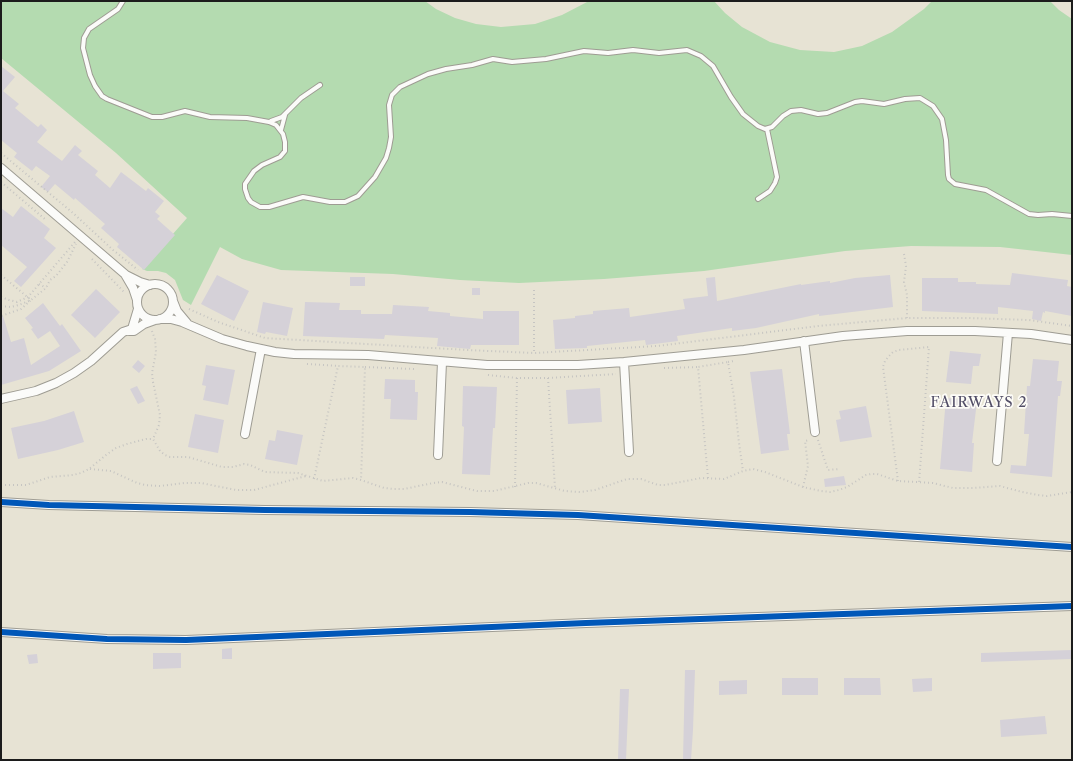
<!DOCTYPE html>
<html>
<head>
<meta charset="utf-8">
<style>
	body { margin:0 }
	#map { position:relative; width:1073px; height:761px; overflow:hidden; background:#e7e3d4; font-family:"Libre Caslon Text",serif }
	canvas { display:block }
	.frame { position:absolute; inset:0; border:2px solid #1c1c1c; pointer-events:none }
</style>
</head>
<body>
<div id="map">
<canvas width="1073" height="761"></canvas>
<div class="frame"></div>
</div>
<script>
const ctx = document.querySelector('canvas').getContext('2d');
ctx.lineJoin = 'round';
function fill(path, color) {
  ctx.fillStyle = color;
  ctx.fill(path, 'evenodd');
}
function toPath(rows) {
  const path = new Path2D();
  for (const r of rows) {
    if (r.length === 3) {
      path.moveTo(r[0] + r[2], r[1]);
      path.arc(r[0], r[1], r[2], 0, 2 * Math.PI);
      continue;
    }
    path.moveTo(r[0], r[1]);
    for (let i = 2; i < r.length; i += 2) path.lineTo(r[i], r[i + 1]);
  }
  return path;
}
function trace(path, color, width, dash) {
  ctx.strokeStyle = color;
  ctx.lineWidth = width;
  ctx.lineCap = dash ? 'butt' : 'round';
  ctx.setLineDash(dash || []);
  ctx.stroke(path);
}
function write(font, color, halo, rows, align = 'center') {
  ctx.font = font + ' "Libre Caslon Text",serif';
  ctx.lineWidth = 3.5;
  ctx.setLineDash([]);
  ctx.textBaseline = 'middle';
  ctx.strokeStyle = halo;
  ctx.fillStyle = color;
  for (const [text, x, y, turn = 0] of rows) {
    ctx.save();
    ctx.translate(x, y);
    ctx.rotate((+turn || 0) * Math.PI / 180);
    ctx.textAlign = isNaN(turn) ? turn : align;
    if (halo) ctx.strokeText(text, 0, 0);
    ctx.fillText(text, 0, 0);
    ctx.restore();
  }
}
fill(toPath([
	[1,1,425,1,436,9,455,18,476,24,501,27,535,24,562,15,589,1,714,1,725,13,742,27,770,42,800,50,834,52,862,46,892,32,924,9,932,1,1050,1,1059,10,1072,19,1072,255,1000,247,911,246,845,251,704,271,604,279,519,283,460,280,393,274,281,270,242,259,220,247,191,305,183,300,175,280,166,273,158,271,147,271,142,269,187,218,116,153,1,58]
]), '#b4dbb0');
fill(toPath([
	[1,66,15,77,3,91,19,104,15,108,38,127,41,124,47,130,37,142,62,161,75,145,82,151,78,155,98,171,95,175,110,188,121,172,146,191,148,188,164,201,155,212,160,216,157,219,175,235,144,270,117,247,119,244,101,228,105,224,75,198,74,200,55,184,48,192,41,187,50,176,36,166,32,171,14,157,17,153,1,140],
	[21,206,50,229,44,238,56,248,21,287,14,281,27,267,1,245,1,208,13,217],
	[1012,273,1068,280,1067,286,1072,287,1072,316,1045,311,1045,313,1043,312,1041,321,1032,319,1033,311,998,307,998,314,922,311,922,278,958,278,958,282,976,282,976,284,1010,285],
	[217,275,249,291,234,321,201,304],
	[890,275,893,307,819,316,819,314,756,328,732,331,732,328,677,336,678,341,646,345,645,340,587,346,587,348,555,349,553,320,575,318,575,316,593,314,593,311,629,308,630,317,685,309,683,299,708,296,706,278,715,277,717,301,801,284,801,285,830,281,830,283,855,278],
	[350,277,365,277,365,286,350,286],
	[472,288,480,288,480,295,472,295],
	[96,289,120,312,95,338,71,315],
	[263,302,293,308,287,336,266,332,265,334,257,332],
	[305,302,340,303,339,310,361,310,361,314,392,314,393,305,429,307,428,311,450,313,450,316,483,319,483,311,519,311,519,345,471,345,470,349,437,346,438,338,385,335,384,339,303,336],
	[43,303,60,326,62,324,81,351,49,371,1,385,1,317,3,316,11,342,24,338,31,365,60,346,50,331,38,339,31,329,33,328,25,318],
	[950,351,981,354,979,366,973,366,971,384,946,382],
	[1033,359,1059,361,1057,381,1062,381,1060,396,1058,396,1052,477,1010,473,1011,465,1026,466,1029,434,1024,434,1027,386,1030,386],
	[138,360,145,366,139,373,132,367],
	[206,365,235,370,228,405,203,400,206,386,202,385],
	[782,369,790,434,787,434,789,450,761,454,750,372],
	[385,379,415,380,415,392,418,392,417,420,390,419,391,399,384,399],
	[137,386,145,401,138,404,130,389],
	[463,386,497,387,495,428,493,428,490,475,462,474,464,427,462,426],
	[600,388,602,422,568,424,566,390],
	[946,398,977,401,972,443,974,443,972,472,940,469],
	[866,406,872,437,840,442,836,420,841,419,839,411],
	[74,411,84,442,58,450,18,459,11,428,44,421],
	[195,414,224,420,218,453,188,447],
	[277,430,303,435,297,465,265,459,269,440,275,441],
	[844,476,846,485,825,487,824,479],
	[232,648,232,659,222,659,222,649],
	[1072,650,1072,659,981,662,981,653],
	[153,653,181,653,181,668,153,669],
	[37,654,38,663,29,664,27,655],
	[685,670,695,670,693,730,691,760,683,760],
	[782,678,818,678,818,695,782,695],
	[844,678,880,678,881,695,844,695],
	[932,678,932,691,913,692,912,679],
	[747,680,747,694,719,695,719,681],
	[620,689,629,689,626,760,618,760],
	[1045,716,1047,734,1001,737,1000,720]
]), '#d5d1d8');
const lane = toPath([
	[123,1,118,9,89,29,84,38,83,48,90,75,95,86,102,96,107,99,152,117,162,117,185,111,210,117,247,118,269,122,276,125,283,134,285,142,285,151,280,157,262,165,254,171,245,184,245,189,248,198,251,202,260,207,269,207,303,197,330,202,345,202,358,196,375,177,386,158,389,148,391,137,389,105,392,95,400,87,428,74,446,69,472,65,493,59,512,62,546,59,584,51,608,53,633,50,659,53,687,50,701,56,713,66,731,97,743,114,758,126,765,129,772,127,783,116,791,111,801,110,818,114,827,113,855,102,862,101,884,104,905,99,920,98,933,106,942,119,946,140,948,175,949,179,955,184,986,190,1029,214,1038,215,1052,214,1072,216],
	[271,121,282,117,301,98,320,85],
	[281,130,285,115],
	[758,199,770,191,775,183,777,177,767,129]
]);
const street = toPath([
	[1,168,126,275,140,282,150,285],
	[126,276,133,288,137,300],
	[155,302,18],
	[173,301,177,311,187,323],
	[160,319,171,319,182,322,222,339,247,346,275,352,294,354,368,355,487,365,578,365,624,362,744,350,843,336,907,331,975,331,1031,334,1072,340],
	[129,331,134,331,144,324,155,320],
	[804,341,815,432],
	[624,362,629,452],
	[1,399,36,391,56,383,74,373,91,361,123,332,132,329,138,309],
	[245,434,261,349],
	[438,455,442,362],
	[997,461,1008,333],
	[1,502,49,505,265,510,470,512,578,515,1072,547],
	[1,632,107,639,186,640,586,623,1072,606]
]);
trace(lane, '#9e9c93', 6);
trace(street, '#9e9c93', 10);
trace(toPath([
	[1,153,73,213,113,250,138,270],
	[1,182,46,220],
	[904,254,906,266,904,282,907,295,907,318],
	[92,259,125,293],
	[1,275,31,300,21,309,1,316],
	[39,284,46,288],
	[534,290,534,353],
	[1,297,9,300,17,302,28,297,75,242],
	[1,306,11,307,19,305,31,300,46,288,50,280,56,276,67,262,76,244],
	[189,309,218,322,265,338,467,350,534,353,657,346,818,326,907,318,968,318,1029,320,1072,326],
	[152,331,155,339,156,352,152,373,153,382,160,415,159,425,153,439],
	[728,362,734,361],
	[307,364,338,366],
	[365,367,414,369],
	[664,368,698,367],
	[488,375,517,378],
	[548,378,616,374],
	[818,440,828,470,839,469],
	[90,469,111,471,137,483,145,485,160,486,184,483,201,483,236,490,254,490,306,476],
	[708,478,698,367,728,362,734,397,739,443,743,471],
	[314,479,338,366,365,367,361,480],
	[898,481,883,367,885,361,889,356,893,352,899,350,929,347,919,483],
	[1,485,26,485,50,477,73,475,81,473,89,469,106,455,116,448,127,444,146,439,153,439,160,451,165,455,170,457,188,457,222,467,233,467,244,464,250,465,265,472,298,473,323,481,353,478,361,480,384,488,394,489,404,489,433,483,442,482,477,491,494,491,528,483,536,483,565,491,580,492,595,490,627,479,641,479,658,485,665,485,701,478,724,479,743,471,753,469,765,472,803,487,821,491,830,492,839,490,847,487,866,475,871,474,877,474,898,481,933,483,953,488,973,488,1000,486,1022,492,1038,495,1047,496,1072,492],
	[515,487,517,378,548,378,555,488],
	[803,487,808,466,805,441,810,440]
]), '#c6c5c2', 2, [1, 3]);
trace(lane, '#fbfbf9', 4);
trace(street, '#fbfbf9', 8);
trace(toPath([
	[1,502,49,505,265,510,470,512,578,515,1072,547],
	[1,632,107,639,186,640,586,623,1072,606]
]), '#0057b8', 6);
ctx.letterSpacing = '1px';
write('14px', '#524e67', '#fdfcf7', [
	["FAIRWAYS 2",979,403]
]);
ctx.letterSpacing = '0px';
</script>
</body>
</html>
